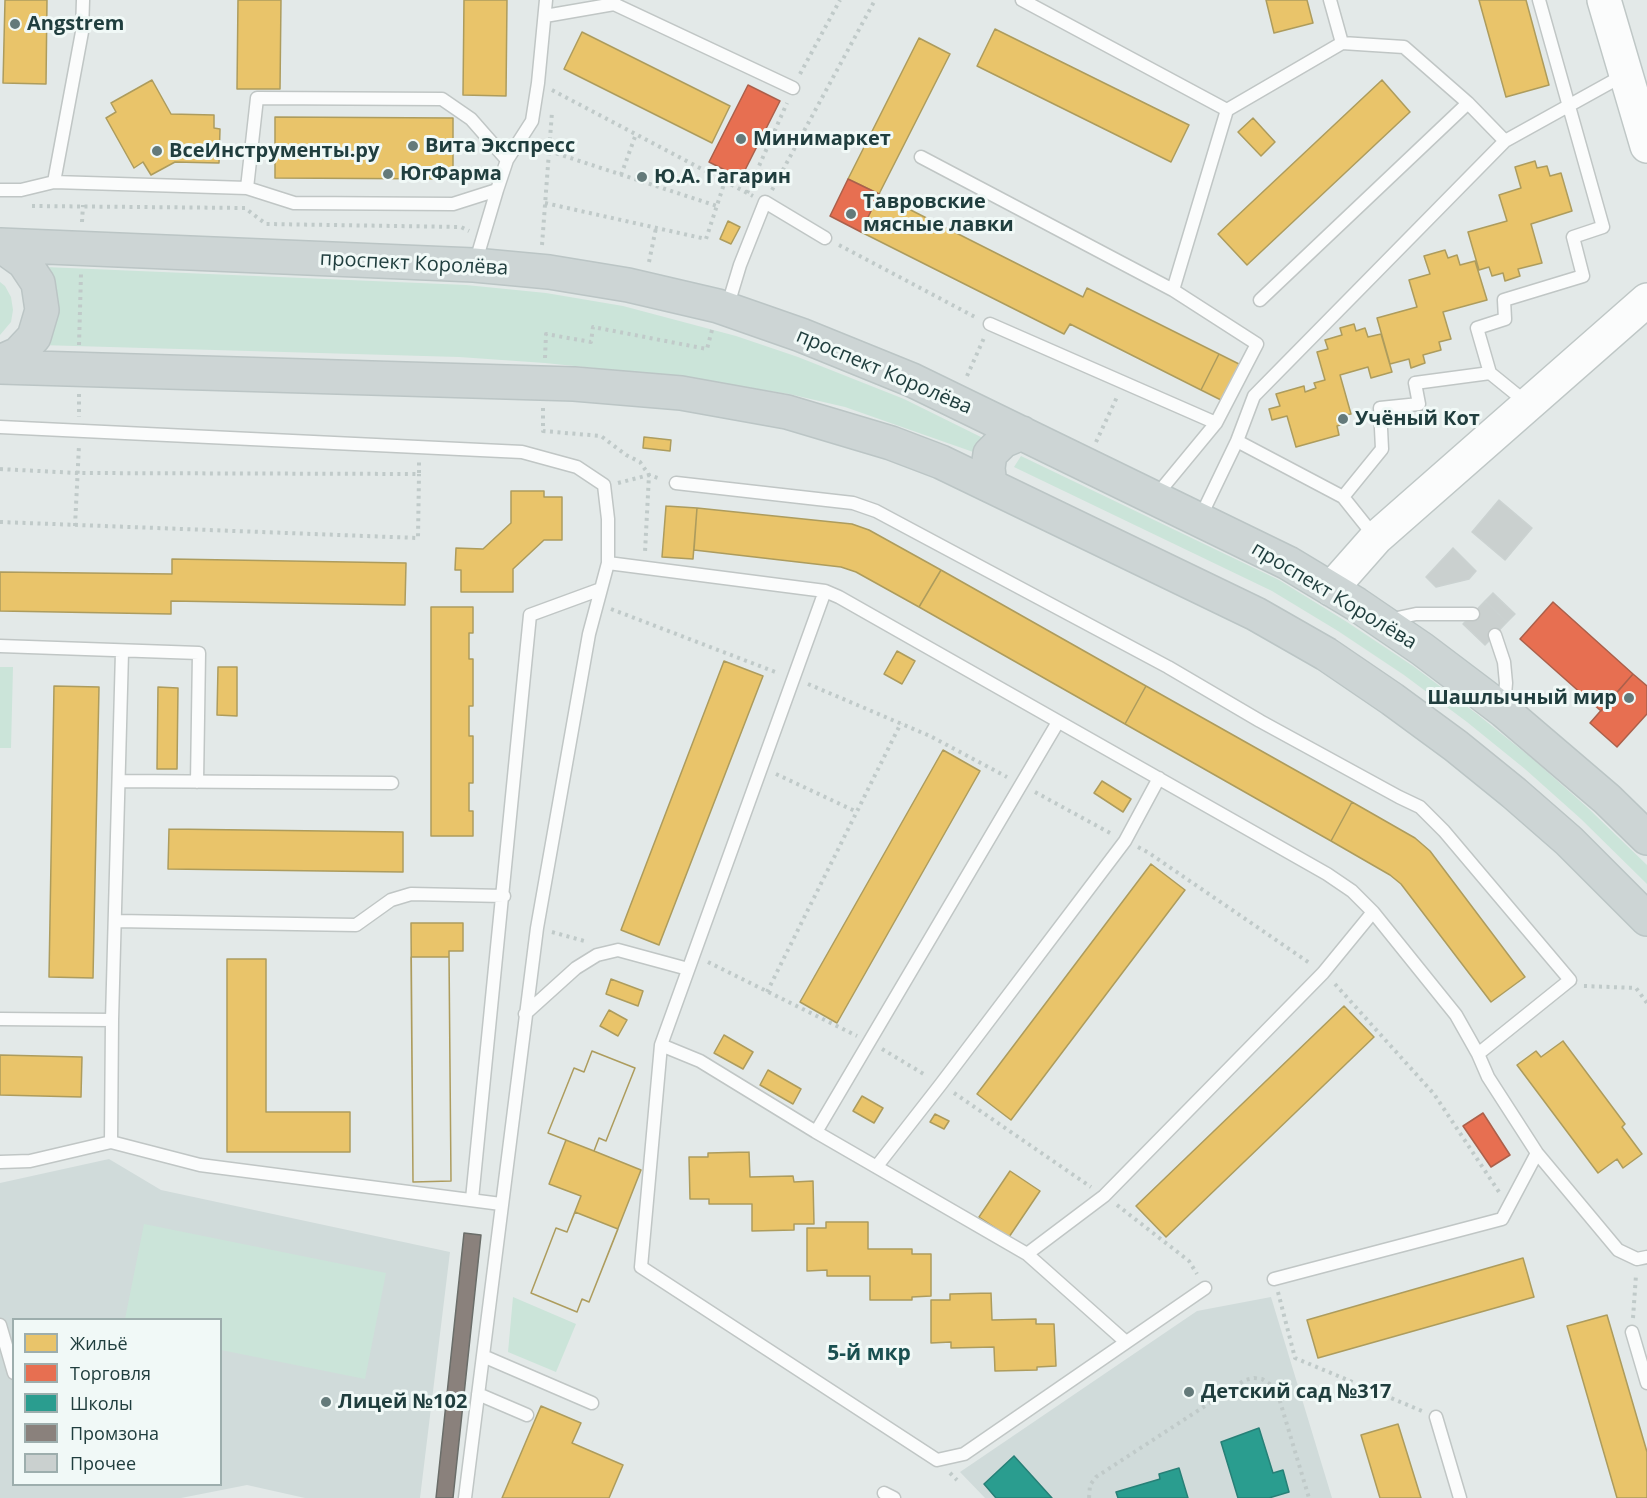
<!DOCTYPE html>
<html>
<head>
<meta charset="utf-8">
<style>
	body { margin:0 }
	#map { position:relative; width:1647px; height:1498px; overflow:hidden; background:#e3e9e8; font-family:"Open Sans",sans-serif }
	canvas { display:block }
	.legend { position:absolute; left:12px; top:1318px; width:210px; height:168px; box-sizing:border-box; background:#f1f9f7; border:2px solid #9daead; margin:0; padding:8px 10px; list-style:none; font-size:18px; color:#203e3e }
	.legend li { display:flex; align-items:center; gap:12px; height:30px }
	.legend b { width:30px; border:2px solid #9daead }
</style>
</head>
<body>
<div id="map">
<canvas width="1647" height="1498"></canvas>
<ul class="legend">
<li><b style="height:16px;background:#e9c46a"></b>Жильё</li>
<li><b style="height:16px;background:#e76f51"></b>Торговля</li>
<li><b style="height:16px;background:#2a9d8f"></b>Школы</li>
<li><b style="height:16px;background:#8a817c"></b>Промзона</li>
<li><b style="height:16px;background:#cad0cf"></b>Прочее</li>
</ul>
</div>
<script>
const ctx = document.querySelector('canvas').getContext('2d');
ctx.lineJoin = 'round';
function fill(path, color) {
  ctx.fillStyle = color;
  ctx.fill(path, 'evenodd');
}
function toPath(rows) {
  const path = new Path2D();
  for (const r of rows) {
    path.moveTo(r[0], r[1]);
    for (let i = 2; i < r.length; i += 2) path.lineTo(r[i], r[i + 1]);
  }
  return path;
}
function trace(path, color, width, dash) {
  ctx.strokeStyle = color;
  ctx.lineWidth = width;
  ctx.lineCap = dash ? 'butt' : 'round';
  ctx.setLineDash(dash || []);
  ctx.stroke(path);
}
function write(font, color, halo, rows, align = 'center') {
  ctx.font = font + ' "Open Sans",sans-serif';
  ctx.lineWidth = 6;
  ctx.setLineDash([]);
  ctx.textBaseline = 'middle';
  ctx.strokeStyle = halo;
  ctx.fillStyle = color;
  for (const [text, x, y, turn = 0] of rows) {
    ctx.save();
    ctx.translate(x, y);
    ctx.rotate((+turn || 0) * Math.PI / 180);
    ctx.textAlign = isNaN(turn) ? turn : align;
    if (halo) ctx.strokeText(text, 0, 0);
    ctx.fillText(text, 0, 0);
    ctx.restore();
  }
}
fill(toPath([
	[109,1159,161,1190,450,1252,420,1498,305,1498,247,1485,181,1498,0,1498,0,1183],
	[14,1320,220,1320,220,1484,14,1484],
	[1271,1297,1332,1498,985,1498,960,1472,1197,1311]
]), '#d0dbda');
fill(toPath([
	[45,267,466,285,546,293,623,306,736,336,798,357,904,399,987,440,976,453,845,407,789,394,682,377,545,363,459,357,40,345],
	[0,282,5,286,11,297,13,310,11,322,0,335],
	[1021,456,1279,580,1347,622,1413,666,1477,714,1534,760,1589,809,1647,865,1647,884,1581,819,1525,769,1467,722,1404,675,1338,631,1272,591,1014,467],
	[0,667,13,667,11,748,0,748],
	[144,1224,386,1273,365,1379,221,1350,220,1320,125,1319],
	[513,1297,576,1324,556,1372,508,1352]
]), '#cbe4d9');
const homes = toPath([
	[5,0,47,0,46,84,3,83,5,0],
	[238,0,281,0,280,89,237,89,238,0],
	[464,0,507,0,506,96,463,95,464,0],
	[1266,0,1307,0,1313,23,1274,33,1266,0],
	[1479,0,1526,0,1549,85,1506,97,1479,0],
	[995,29,1189,125,1171,162,977,66,995,29],
	[582,32,730,106,712,143,564,69,582,32],
	[919,38,950,54,879,194,848,179,919,38],
	[152,80,171,114,214,115,214,128,220,129,219,163,175,162,151,175,143,162,134,168,106,118,116,112,111,103,152,80],
	[1382,80,1410,112,1247,265,1218,234,1382,80],
	[275,117,453,118,453,179,275,178,275,117],
	[1253,118,1275,142,1261,156,1238,132,1253,118],
	[1535,161,1537,168,1547,166,1550,176,1561,173,1572,211,1531,224,1542,263,1518,269,1520,276,1505,281,1503,273,1492,276,1489,267,1479,270,1468,232,1507,221,1499,195,1521,188,1515,167,1535,161],
	[879,194,1083,297,1087,288,1219,354,1201,390,1070,324,1064,334,861,232,879,194],
	[728,221,740,227,731,244,720,239,728,221],
	[1445,250,1448,258,1457,255,1460,265,1475,261,1487,300,1443,312,1451,339,1439,342,1441,350,1423,355,1425,363,1411,368,1409,359,1390,364,1377,318,1417,307,1409,280,1430,274,1424,256,1445,250],
	[1354,324,1356,331,1365,328,1368,337,1381,334,1392,372,1371,378,1368,367,1340,375,1351,414,1345,415,1347,423,1337,426,1339,435,1296,447,1287,416,1272,420,1269,409,1280,406,1276,394,1304,386,1305,392,1316,388,1314,383,1325,380,1317,352,1328,349,1325,340,1342,335,1340,328,1354,324],
	[1219,354,1241,365,1223,401,1201,390,1219,354],
	[644,437,671,440,670,451,643,448,644,437],
	[511,491,544,491,544,497,562,497,562,540,544,540,513,569,513,592,461,592,461,570,455,570,456,548,483,549,511,523,511,491],
	[666,506,697,508,693,559,662,557,666,506],
	[697,508,852,524,869,530,941,570,919,607,856,572,841,567,694,550,697,508],
	[172,559,406,563,405,605,171,601,171,614,0,611,0,572,172,574,172,559],
	[941,570,1146,686,1125,724,919,607,941,570],
	[431,607,473,607,473,633,469,633,469,659,473,659,473,706,469,706,469,736,473,736,473,783,469,783,469,811,473,811,473,836,431,836,431,607],
	[897,651,915,661,902,684,884,674,897,651],
	[724,661,763,676,659,945,621,930,724,661],
	[218,667,237,667,237,716,217,715,218,667],
	[54,686,99,687,93,978,49,977,54,686],
	[1146,686,1352,802,1331,841,1125,724,1146,686],
	[158,687,178,688,177,769,157,769,158,687],
	[943,750,980,771,837,1023,800,1002,943,750],
	[1102,781,1131,799,1123,812,1094,793,1102,781],
	[1352,802,1415,838,1430,851,1525,977,1491,1002,1401,884,1390,875,1331,841,1352,802],
	[169,829,403,832,403,872,168,869,169,829],
	[1151,864,1185,890,1011,1120,977,1094,1151,864],
	[411,923,463,923,463,951,449,951,451,1181,413,1182,411,923],
	[411,957,449,957,451,1181,413,1182,411,957],
	[227,959,266,959,266,1112,350,1112,350,1152,227,1152,227,959],
	[611,979,643,991,638,1006,606,994,611,979],
	[1344,1006,1374,1037,1166,1237,1136,1206,1344,1006],
	[609,1010,627,1020,618,1036,600,1026,609,1010],
	[724,1035,753,1052,743,1069,714,1053,724,1035],
	[1563,1041,1625,1124,1622,1127,1642,1154,1623,1168,1617,1159,1598,1173,1517,1065,1536,1051,1541,1057,1563,1041],
	[592,1051,635,1068,606,1141,599,1138,594,1151,548,1133,574,1068,584,1072,592,1051],
	[592,1051,635,1068,606,1141,599,1138,594,1151,641,1170,589,1302,582,1299,577,1312,531,1293,556,1228,567,1232,581,1196,549,1184,566,1140,548,1133,574,1068,584,1072,592,1051],
	[0,1055,82,1057,81,1097,0,1095,0,1055],
	[768,1070,801,1089,793,1104,760,1085,768,1070],
	[862,1096,883,1108,874,1123,853,1111,862,1096],
	[935,1114,949,1121,944,1129,930,1122,935,1114],
	[749,1152,750,1177,793,1176,794,1182,813,1181,814,1224,794,1224,794,1230,752,1231,752,1204,709,1204,709,1199,690,1199,689,1157,708,1157,708,1153,749,1152],
	[1010,1171,1040,1191,1009,1237,979,1217,1010,1171],
	[575,1212,618,1229,589,1302,582,1299,577,1312,531,1293,556,1228,567,1232,575,1212],
	[826,1222,868,1222,868,1249,912,1249,912,1254,931,1254,931,1296,912,1297,912,1300,870,1300,870,1276,827,1276,827,1270,807,1271,807,1228,826,1228,826,1222],
	[1523,1258,1534,1297,1318,1358,1307,1320,1523,1258],
	[991,1293,992,1320,1036,1319,1036,1324,1054,1324,1056,1366,1037,1367,1037,1370,995,1371,994,1347,951,1348,951,1342,931,1343,931,1300,950,1300,950,1294,991,1293],
	[1607,1315,1647,1452,1647,1498,1617,1498,1567,1326,1607,1315],
	[541,1406,581,1423,572,1443,623,1465,609,1498,502,1498,541,1406],
	[1398,1424,1421,1498,1380,1498,1361,1435,1398,1424]
]);
fill(homes, '#e9c46a');
trace(homes, '#ad9c5d', 1.5);
const shops = toPath([
	[748,85,780,101,741,178,709,162,748,85],
	[848,179,879,194,861,232,830,216,848,179],
	[1553,602,1633,674,1601,711,1520,639,1553,602],
	[1633,674,1647,686,1647,714,1617,747,1590,723,1633,674],
	[1483,1113,1510,1155,1491,1167,1463,1126,1483,1113]
]);
fill(shops, '#e76f51');
trace(shops, '#ab604b', 1.5);
const schools = toPath([
	[1259,1428,1273,1473,1283,1470,1289,1492,1269,1498,1238,1498,1221,1442,1259,1428],
	[1014,1456,1052,1498,996,1498,984,1484,1014,1456],
	[1179,1468,1188,1498,1118,1498,1116,1492,1160,1479,1159,1474,1179,1468]
]);
fill(schools, '#2a9d8f');
trace(schools, '#278077', 1.5);
const industry = toPath([
	[464,1233,481,1235,453,1498,436,1498,464,1233]
]);
fill(industry, '#8a817c');
trace(industry, '#6a6d69', 1.5);
const building = toPath([
	[1499,500,1532,528,1505,560,1472,532,1499,500],
	[1453,548,1476,571,1469,579,1436,587,1426,577,1453,548],
	[1493,593,1515,614,1507,622,1485,601,1493,593],
	[1485,601,1507,622,1485,645,1463,624,1485,601]
]);
fill(building, '#cad0cf');
trace(building, '#cbd2d1', 1.5);
const lane = toPath([
	[1022,0,1227,110],
	[1330,0,1342,43,1404,47,1468,103,1505,141],
	[545,16,614,4,793,88],
	[921,157,1173,290,1257,344,1216,423,1164,486,1157,498],
	[54,182,82,32,83,0],
	[247,188,257,98,442,99,471,119,507,160],
	[0,190,21,190,54,182,247,188,294,203,453,204,497,190,475,264],
	[497,190,507,160,532,121,538,83,546,0],
	[1173,290,1227,110,1342,43],
	[1260,300,1468,103],
	[727,308,740,265,765,202,825,238],
	[990,324,1216,423],
	[1527,403,1490,373,1477,328,1505,319,1504,300,1583,276,1573,237,1603,227,1539,0],
	[0,427,522,452,577,467,604,485,608,519,608,563,589,634,537,928,465,1498],
	[1237,441,1343,497,1375,537],
	[676,483,853,503,876,511,1168,667,1260,721,1399,797,1420,807,1444,831,1570,980,1478,1054],
	[1343,497,1382,449,1380,408,1419,404,1415,383,1490,373],
	[1200,518,1237,441,1254,396,1505,141,1624,75],
	[608,563,825,591,839,597,1327,874,1352,891,1373,912,1456,1015,1478,1054,1488,1077,1537,1153,1618,1250,1637,1259,1647,1257],
	[825,591,661,1045,641,1267,937,1460,964,1454,1205,1288],
	[1388,620,1416,614,1473,614],
	[1495,635,1504,662,1506,683,1504,707],
	[0,646,199,653,197,782],
	[119,781,392,783],
	[116,921,356,925,391,900,411,894,504,896],
	[525,1014,576,968,597,955,618,950,688,969],
	[0,1019,112,1020],
	[661,1045,700,1061,816,1132,1027,1254,1126,1342],
	[816,1132,1058,722],
	[111,1142,112,1020,122,652],
	[0,1162,30,1161,111,1142,200,1165,501,1204],
	[877,1166,941,1084,1125,841,1159,778],
	[472,1199,530,615,601,589],
	[1027,1254,1104,1196,1323,973,1373,912],
	[1274,1279,1502,1219,1537,1153],
	[0,1325,14,1373],
	[1632,1332,1647,1383],
	[483,1356,592,1403],
	[478,1394,527,1415],
	[1436,1417,1460,1498],
	[884,1493,894,1498]
]);
const secondary = toPath([
	[1604,0,1647,146],
	[1331,589,1376,538,1647,300]
]);
const primary = toPath([
	[0,245,474,265,549,272,628,285,718,306,801,335,912,380,1288,563,1356,604,1422,649,1504,711,1607,799,1647,838],
	[0,362,18,354,34,337,42,310,38,283,24,262,0,245],
	[0,367,574,384,681,393,787,412,891,443,941,462,1256,614,1326,654,1392,699,1456,746,1514,793,1569,841,1647,919],
	[990,485,988,468,990,454,1003,441,1022,433]
]);
trace(lane, '#c0c6c5', 15);
trace(secondary, '#bfc7c6', 36);
trace(primary, '#bbc5c5', 36);
trace(toPath([
	[800,74,840,0],
	[552,90,753,196],
	[549,151,717,206],
	[621,175,636,134],
	[772,190,875,0],
	[747,193,787,103],
	[545,203,706,239,725,181],
	[32,206,245,208,266,224,461,227,469,231],
	[82,222,83,205],
	[542,245,552,112],
	[839,245,975,317],
	[649,262,656,228],
	[79,345,81,274],
	[545,358,546,334,591,342,593,327,707,349,712,330],
	[967,376,984,338],
	[79,394,79,417],
	[543,408,543,431,601,436,626,455,640,462,649,475,661,479],
	[1096,442,1117,397],
	[0,469,77,473,419,474,419,462],
	[618,483,649,475,645,552],
	[0,522,418,538,419,474],
	[75,526,79,445],
	[611,609,778,673],
	[808,684,930,736,1007,777],
	[776,774,857,812],
	[1035,792,1110,833],
	[1138,847,1149,853,1311,964],
	[552,932,588,942],
	[708,962,857,1036],
	[1335,984,1434,1094,1499,1192],
	[1584,986,1636,988,1647,1003],
	[767,992,901,723],
	[882,1049,927,1076],
	[954,1093,1091,1187],
	[1117,1205,1189,1261,1197,1274],
	[1278,1292,1295,1358,1422,1411],
	[1633,1318,1636,1275],
	[950,1473,957,1480],
	[1089,1498,1090,1485,1096,1477,1245,1380,1254,1378,1262,1379,1276,1388,1309,1498]
]), '#c0cac9', 4, [3, 4.5]);
trace(lane, '#fbfcfc', 12);
trace(secondary, '#fbfcfc', 33);
trace(primary, '#cdd5d5', 33);
for (const [x, y, r, color] of [
	[15,24,6,"#647a7a"],
	[741,139,6,"#647a7a"],
	[413,146,6,"#647a7a"],
	[157,151,6,"#647a7a"],
	[388,174,6,"#647a7a"],
	[642,177,6,"#647a7a"],
	[851,214,6,"#647a7a"],
	[1343,419,6,"#647a7a"],
	[1629,698,6,"#647a7a"],
	[1189,1392,6,"#647a7a"],
	[326,1402,6,"#647a7a"]
]) {
  const dot = new Path2D();
  dot.arc(x, y, r, 0, 2 * Math.PI);
  ctx.fillStyle = color;
  ctx.fill(dot);
  trace(dot, '#f1f9f7', 2);
}
write('bold 20px', '#203e3e', '#f1f9f7', [
	["Angstrem",27,24],
	["Минимаркет",753,139],
	["Вита Экспресс",425,146],
	["ВсеИнструменты.ру",169,151],
	["ЮгФарма",400,174],
	["Ю.А. Гагарин",654,177],
	["Тавровские",863,202],
	["мясные лавки",863,225],
	["Учёный Кот",1355,419],
	["Шашлычный мир",1617,698,"right"],
	["Детский сад №317",1201,1392],
	["Лицей №102",338,1402]
], 'left');
write('20px', '#203e3e', '#f1f9f7', [
	["проспект Королёва",414,264,3],
	["проспект Королёва",884,372,23],
	["проспект Королёва",1334,596,31]
]);
write('bold 21px', '#1a5051', '#f1f9f7', [
	["5-й мкр",869,1354]
]);
</script>
</body>
</html>
